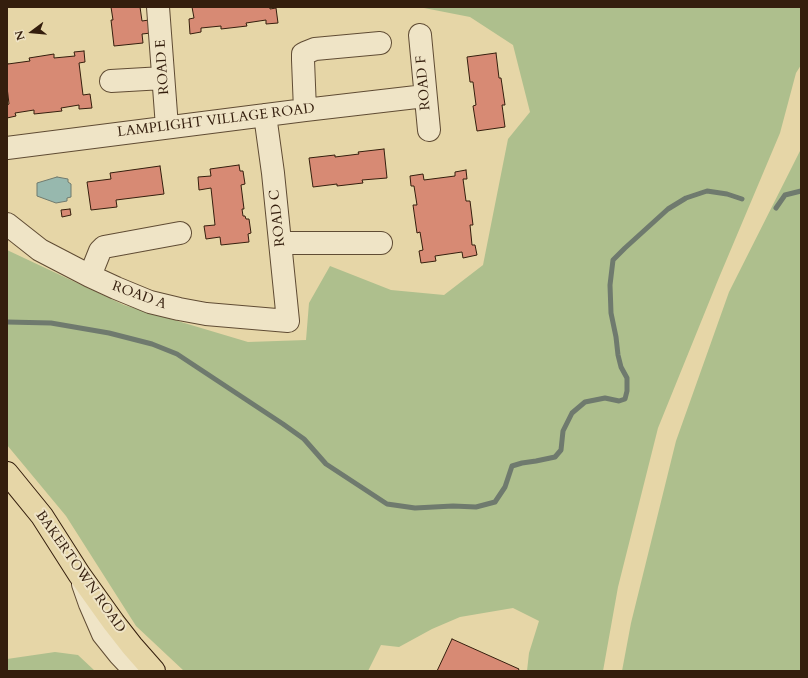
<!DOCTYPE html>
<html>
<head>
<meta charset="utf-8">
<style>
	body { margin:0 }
	#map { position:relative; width:808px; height:678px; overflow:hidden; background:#e6d6a7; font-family:Cardo,serif }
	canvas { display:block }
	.frame { position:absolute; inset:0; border:8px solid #341e0d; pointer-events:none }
	.north { position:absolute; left:12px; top:12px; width:40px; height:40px; -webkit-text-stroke:3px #efe4c6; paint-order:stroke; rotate:254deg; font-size:11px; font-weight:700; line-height:16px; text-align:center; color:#341e0d }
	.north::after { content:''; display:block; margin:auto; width:14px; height:18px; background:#341e0d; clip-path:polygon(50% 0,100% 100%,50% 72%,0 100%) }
</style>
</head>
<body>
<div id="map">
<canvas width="808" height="678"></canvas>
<div class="frame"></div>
<div class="north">N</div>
</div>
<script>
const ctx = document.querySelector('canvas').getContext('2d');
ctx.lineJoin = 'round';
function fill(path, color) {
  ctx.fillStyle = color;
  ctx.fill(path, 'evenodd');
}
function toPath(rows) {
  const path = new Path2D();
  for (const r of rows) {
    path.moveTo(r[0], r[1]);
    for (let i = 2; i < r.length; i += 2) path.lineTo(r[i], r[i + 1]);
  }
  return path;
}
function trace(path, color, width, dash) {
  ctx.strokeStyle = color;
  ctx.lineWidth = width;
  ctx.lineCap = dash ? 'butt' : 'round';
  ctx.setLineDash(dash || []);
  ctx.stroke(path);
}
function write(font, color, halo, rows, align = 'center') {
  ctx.font = font + ' Cardo,serif';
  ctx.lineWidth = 4;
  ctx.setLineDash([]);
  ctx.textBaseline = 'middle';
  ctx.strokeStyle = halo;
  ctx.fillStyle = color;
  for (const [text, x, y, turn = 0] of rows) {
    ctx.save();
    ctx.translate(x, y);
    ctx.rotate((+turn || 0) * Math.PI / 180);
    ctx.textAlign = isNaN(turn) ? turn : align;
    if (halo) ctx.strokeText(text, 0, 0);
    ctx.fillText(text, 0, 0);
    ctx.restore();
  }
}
fill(toPath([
	[419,7,801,7,801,65,796,73,780,133,718,280,658,428,618,587,603,671,527,671,529,653,539,621,513,608,460,617,432,629,399,647,381,645,368,671,184,671,136,626,66,516,7,445,7,250,124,305,248,342,306,340,309,303,330,266,391,290,444,295,483,265,508,139,530,112,513,45,470,17],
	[801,149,801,671,622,671,631,623,676,441,729,292],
	[55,652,78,655,95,671,7,671,7,659]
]), '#aebf8d');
const water = toPath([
	[57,177,68,179,68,182,71,184,71,197,67,198,67,201,56,203,37,196,37,183,57,177]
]);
fill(water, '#97b8ae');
trace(water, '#6f7a6e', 1);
trace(toPath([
	[776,208,785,195,801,191],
	[7,322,51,323,109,333,152,344,177,354,283,424,304,439,326,464,387,504,415,508,453,506,476,507,495,502,505,487,512,466,522,463,536,461,555,457,561,450,563,431,572,413,585,402,605,398,619,401,625,399,627,391,627,378,621,367,618,355,616,337,611,313,610,285,613,260,625,248,668,209,686,198,707,191,727,194,742,199]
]), '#6f7a6e', 5);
const building = toPath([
	[111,7,140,7,142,21,149,20,151,33,142,34,143,43,114,46,111,20,113,20,111,7],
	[192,7,270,7,270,9,276,8,278,23,266,24,266,20,246,23,247,26,221,29,221,26,201,28,201,32,190,34,189,19,194,18,192,7],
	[84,51,85,62,79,63,83,95,90,94,92,108,79,109,79,105,61,108,62,111,34,114,34,110,15,113,16,116,7,118,7,105,9,104,7,87,7,61,8,64,30,61,29,58,54,54,54,58,75,56,74,52,84,51],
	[496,53,499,78,501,78,505,105,502,105,505,127,477,131,473,106,476,105,473,82,470,82,467,57,496,53],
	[384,149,387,178,362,180,363,183,337,186,337,184,313,187,309,158,335,155,335,157,359,154,358,152,384,149],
	[239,165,240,171,243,171,245,184,241,185,244,209,242,209,243,216,245,216,246,219,249,219,251,233,248,234,249,242,221,245,220,237,206,239,204,226,215,225,211,188,199,190,198,177,211,176,210,169,239,165],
	[160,166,164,194,116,200,117,207,91,210,87,182,111,179,110,173,160,166],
	[466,170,467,179,463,179,466,201,470,201,473,225,470,225,472,245,475,245,477,255,463,258,462,252,435,256,436,261,421,263,419,251,423,250,420,232,417,233,413,205,417,205,414,186,411,186,410,176,423,174,424,180,455,176,455,172,466,170],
	[70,209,71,215,62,217,61,210,70,209],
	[452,639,519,669,518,671,437,671,452,639]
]);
fill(building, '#d78a74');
trace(building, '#341e0d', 1);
const minor = toPath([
	[158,7,167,127],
	[420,35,429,130],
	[111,81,163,78],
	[305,110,303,60,303,54,305,53,315,49,380,43],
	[7,148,305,110,425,96],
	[7,224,40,250,90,276,116,288,150,302,179,309,206,314,288,321,273,173,265,115],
	[280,243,381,243],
	[90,276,100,251,104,247,180,233],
	[83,584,90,604,103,634,119,654,135,671]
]);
const major = toPath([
	[7,473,42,516,79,574,114,623,132,646,154,671]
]);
trace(minor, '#604c34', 24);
trace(major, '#341e0d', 24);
trace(minor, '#efe4c6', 22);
trace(major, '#e6d6a7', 22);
write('14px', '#341e0d', '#efe4c6', [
	["ROAD E",163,67,-94],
	["ROAD F",424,83,-95],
	["LAMPLIGHT VILLAGE ROAD",216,121,-7],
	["ROAD C",278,218,-96],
	["ROAD A",139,296,20],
	["BAKERTOWN ROAD",80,572,55]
]);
</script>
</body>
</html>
